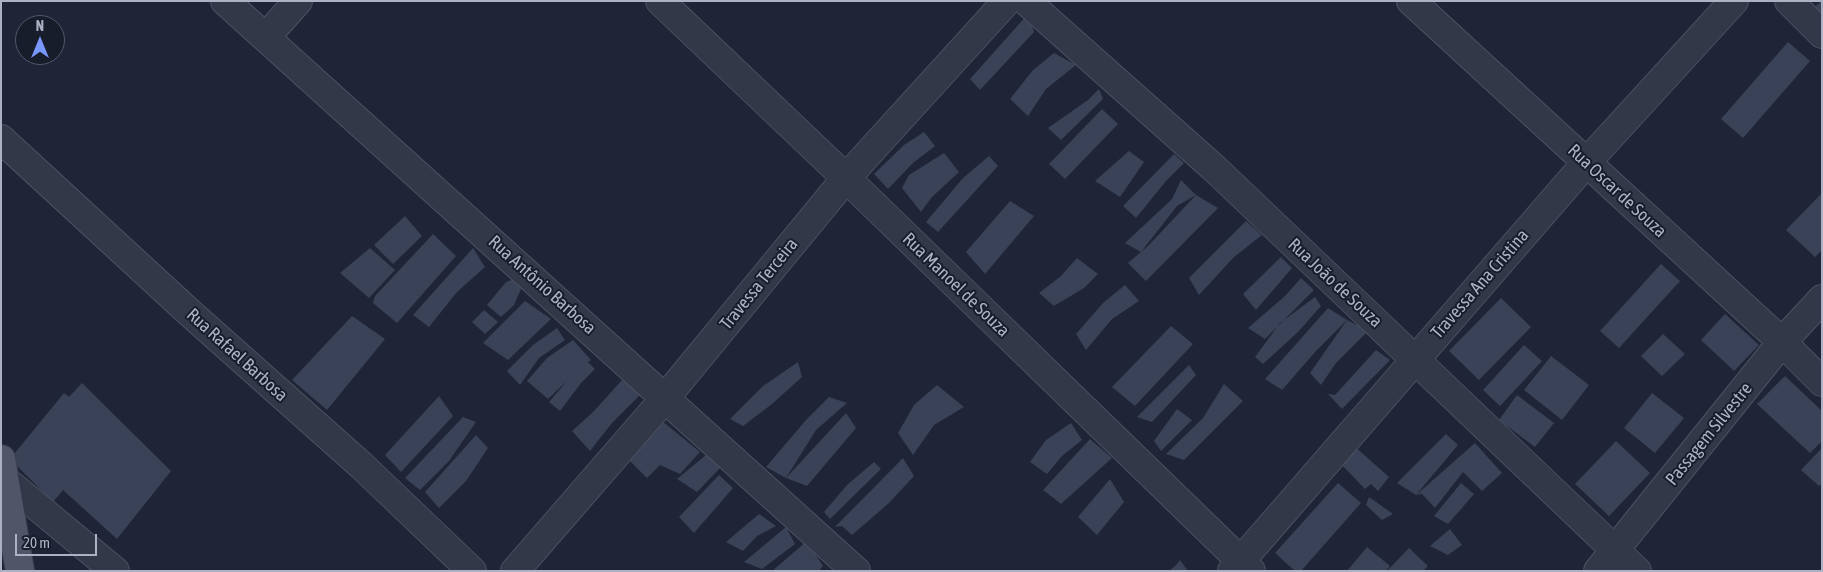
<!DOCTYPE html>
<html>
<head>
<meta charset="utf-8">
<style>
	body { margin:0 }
	#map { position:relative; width:1823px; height:572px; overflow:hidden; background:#1f2537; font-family:"Asap Condensed",sans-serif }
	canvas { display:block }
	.frame { position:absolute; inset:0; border:2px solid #acb2c4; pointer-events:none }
	.north { position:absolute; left:15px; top:15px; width:50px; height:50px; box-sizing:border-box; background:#181d2c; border:1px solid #535969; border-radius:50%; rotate:0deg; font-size:14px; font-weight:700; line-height:20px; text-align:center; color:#acb2c4 }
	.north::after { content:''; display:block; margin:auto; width:18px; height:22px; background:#7a98fb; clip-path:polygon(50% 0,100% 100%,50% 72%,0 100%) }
	.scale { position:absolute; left:15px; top:534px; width:82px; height:22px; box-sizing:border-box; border:2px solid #acb2c4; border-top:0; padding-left:6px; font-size:15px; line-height:18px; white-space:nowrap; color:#acb2c4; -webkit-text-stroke:4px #181d2c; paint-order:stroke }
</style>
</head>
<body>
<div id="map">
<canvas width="1823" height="572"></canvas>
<div class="frame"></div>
<div class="north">N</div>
<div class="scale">20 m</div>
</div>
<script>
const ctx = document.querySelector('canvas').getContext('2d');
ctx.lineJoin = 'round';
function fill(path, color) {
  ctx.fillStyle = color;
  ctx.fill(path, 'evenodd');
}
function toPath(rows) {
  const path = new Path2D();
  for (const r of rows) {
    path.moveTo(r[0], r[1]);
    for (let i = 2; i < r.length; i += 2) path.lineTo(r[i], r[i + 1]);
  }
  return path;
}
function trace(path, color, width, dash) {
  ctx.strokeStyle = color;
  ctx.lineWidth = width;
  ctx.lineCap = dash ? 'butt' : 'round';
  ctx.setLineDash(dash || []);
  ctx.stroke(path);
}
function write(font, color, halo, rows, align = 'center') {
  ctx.font = font + ' "Asap Condensed",sans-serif';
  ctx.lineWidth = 4;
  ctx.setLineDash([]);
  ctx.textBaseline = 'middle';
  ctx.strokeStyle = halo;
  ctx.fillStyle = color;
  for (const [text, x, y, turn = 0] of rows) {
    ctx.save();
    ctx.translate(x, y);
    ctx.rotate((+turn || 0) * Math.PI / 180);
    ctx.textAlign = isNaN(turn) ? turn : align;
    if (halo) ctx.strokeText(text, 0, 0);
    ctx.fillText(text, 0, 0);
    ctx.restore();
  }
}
fill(toPath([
	[1822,1,1822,24,1806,14],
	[1028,14,1034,32,980,90,970,79],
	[1788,42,1810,61,1743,138,1721,119],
	[1054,53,1076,65,1046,89,1028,116,1010,99,1033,70],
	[1099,89,1103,99,1061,140,1048,128,1088,100],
	[1102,109,1118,124,1065,179,1049,164],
	[924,132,935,146,913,163,888,189,874,174,904,145],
	[1129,151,1144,162,1120,197,1095,181],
	[944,153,959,172,932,197,921,212,902,188,909,175],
	[1174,154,1184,163,1166,181,1136,218,1123,206],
	[989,156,998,166,938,232,926,222,963,178],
	[1181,180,1196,195,1177,206,1141,252,1125,243,1172,199],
	[1822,193,1822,250,1815,257,1786,230],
	[1196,195,1218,208,1146,281,1128,263,1148,246],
	[1010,201,1034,216,985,274,966,252],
	[405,216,422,236,393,264,374,245],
	[1246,221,1262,235,1234,257,1199,295,1189,278],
	[433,234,456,256,397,323,373,303,375,296],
	[370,248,395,270,369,298,340,273],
	[473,248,485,267,457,292,429,327,413,315],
	[1281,257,1292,268,1256,310,1243,294],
	[1077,258,1098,274,1084,288,1054,306,1039,293,1061,276],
	[1661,264,1680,281,1619,348,1600,331],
	[1301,278,1314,290,1265,339,1248,328,1285,296],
	[514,279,521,289,514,305,501,317,487,305,506,282],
	[1125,285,1139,301,1112,319,1086,350,1076,334,1103,303],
	[1315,297,1321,306,1298,332,1263,364,1255,357,1280,323],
	[1501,298,1531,327,1479,380,1449,351],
	[525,301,551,319,508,360,483,343],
	[1328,308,1347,320,1316,351,1282,390,1265,379],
	[484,310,498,322,485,334,472,322],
	[1725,314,1759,345,1734,371,1701,340],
	[352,316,385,339,327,410,292,380],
	[1347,320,1368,331,1336,363,1321,385,1310,373],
	[1171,326,1193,344,1135,406,1112,387],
	[557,328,565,340,539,358,520,385,507,371,533,345],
	[1663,334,1685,354,1662,376,1641,356],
	[573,340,591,360,588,362,595,369,581,383,560,411,549,402,567,381,548,399,527,381,547,358],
	[1524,345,1542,361,1500,406,1483,390],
	[1376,350,1390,360,1342,409,1328,394,1335,395],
	[1551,356,1589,385,1562,420,1524,390],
	[798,362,802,377,772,404,743,426,730,419,763,386],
	[1189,365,1196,375,1152,422,1137,417],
	[1785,376,1822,411,1822,441,1810,453,1757,404],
	[622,380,641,394,612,423,590,451,572,431,594,411],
	[82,383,171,471,117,539,63,490,53,502,10,459,64,393,69,397],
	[1224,384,1243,401,1184,460,1166,454,1203,418],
	[937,385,964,407,934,425,913,455,898,433,914,405],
	[1652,393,1684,418,1655,453,1624,428],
	[1517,395,1554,423,1535,447,1499,420],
	[439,396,453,416,401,472,385,455],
	[829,397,847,403,816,430,786,478,766,467,806,420],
	[1177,409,1192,420,1161,451,1154,441],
	[846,413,856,428,807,486,786,478],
	[463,417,476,422,449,461,420,490,405,478],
	[662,421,700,452,680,474,660,465,647,478,627,458],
	[1071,423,1082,440,1062,456,1047,474,1030,462,1046,440],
	[1446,434,1458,445,1416,495,1475,443,1502,473,1482,491,1463,472,1435,508,1422,494,1416,495,1397,483],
	[476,435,488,448,466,481,439,508,425,492],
	[1090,439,1112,458,1061,504,1043,490],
	[1616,441,1650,473,1609,516,1575,484],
	[1353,445,1389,477,1378,491,1371,484,1365,489,1338,461],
	[1822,448,1822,483,1819,486,1801,470],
	[707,454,723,465,697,492,677,479],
	[903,458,914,476,889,503,852,535,842,526,835,527],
	[874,462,881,469,830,519,824,512,847,485],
	[719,475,733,488,694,533,679,517],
	[1110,479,1124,502,1097,535,1078,517],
	[1338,483,1361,503,1301,571,1295,571,1275,553],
	[1461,483,1474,494,1448,524,1434,516],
	[1369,497,1393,514,1382,520,1366,505],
	[759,514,776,526,757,536,743,551,726,542],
	[786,527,795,544,762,569,744,562],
	[1450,529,1462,545,1448,555,1430,546],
	[807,541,823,566,819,571,772,571],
	[1367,547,1390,566,1386,571,1347,571],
	[1409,548,1428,566,1423,571,1387,571],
	[1180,560,1188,571,1169,571,1176,565]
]), '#3a4257');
const minor = toPath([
	[225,1,856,571],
	[660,1,846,178,1251,571],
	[1026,1,1215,169,1637,571],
	[1411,1,1782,342,1822,382],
	[1789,1,1822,34],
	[266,37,298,1],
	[1,139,190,313,362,466,472,571],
	[5,480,115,571],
	[515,571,666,397,846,178,1007,1],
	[1232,571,1586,163,1734,1],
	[1598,571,1782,342,1822,299]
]);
const primary = toPath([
	[1,459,20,571]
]);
trace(minor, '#4d5262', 30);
trace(primary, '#3c4151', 30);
trace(minor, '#323847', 28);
trace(primary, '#505668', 28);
write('18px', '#acb2c4', '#181d2c', [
	["Rua Oscar de Souza",1617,191,43],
	["Rua João de Souza",1335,283,43],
	["Travessa Terceira",759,284,-51],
	["Travessa Ana Cristina",1480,284,-49],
	["Rua Antônio Barbosa",542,285,42],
	["Rua Manoel de Souza",956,285,44],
	["Rua Rafael Barbosa",237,355,42],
	["Passagem Silvestre",1709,434,-51]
]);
</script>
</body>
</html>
